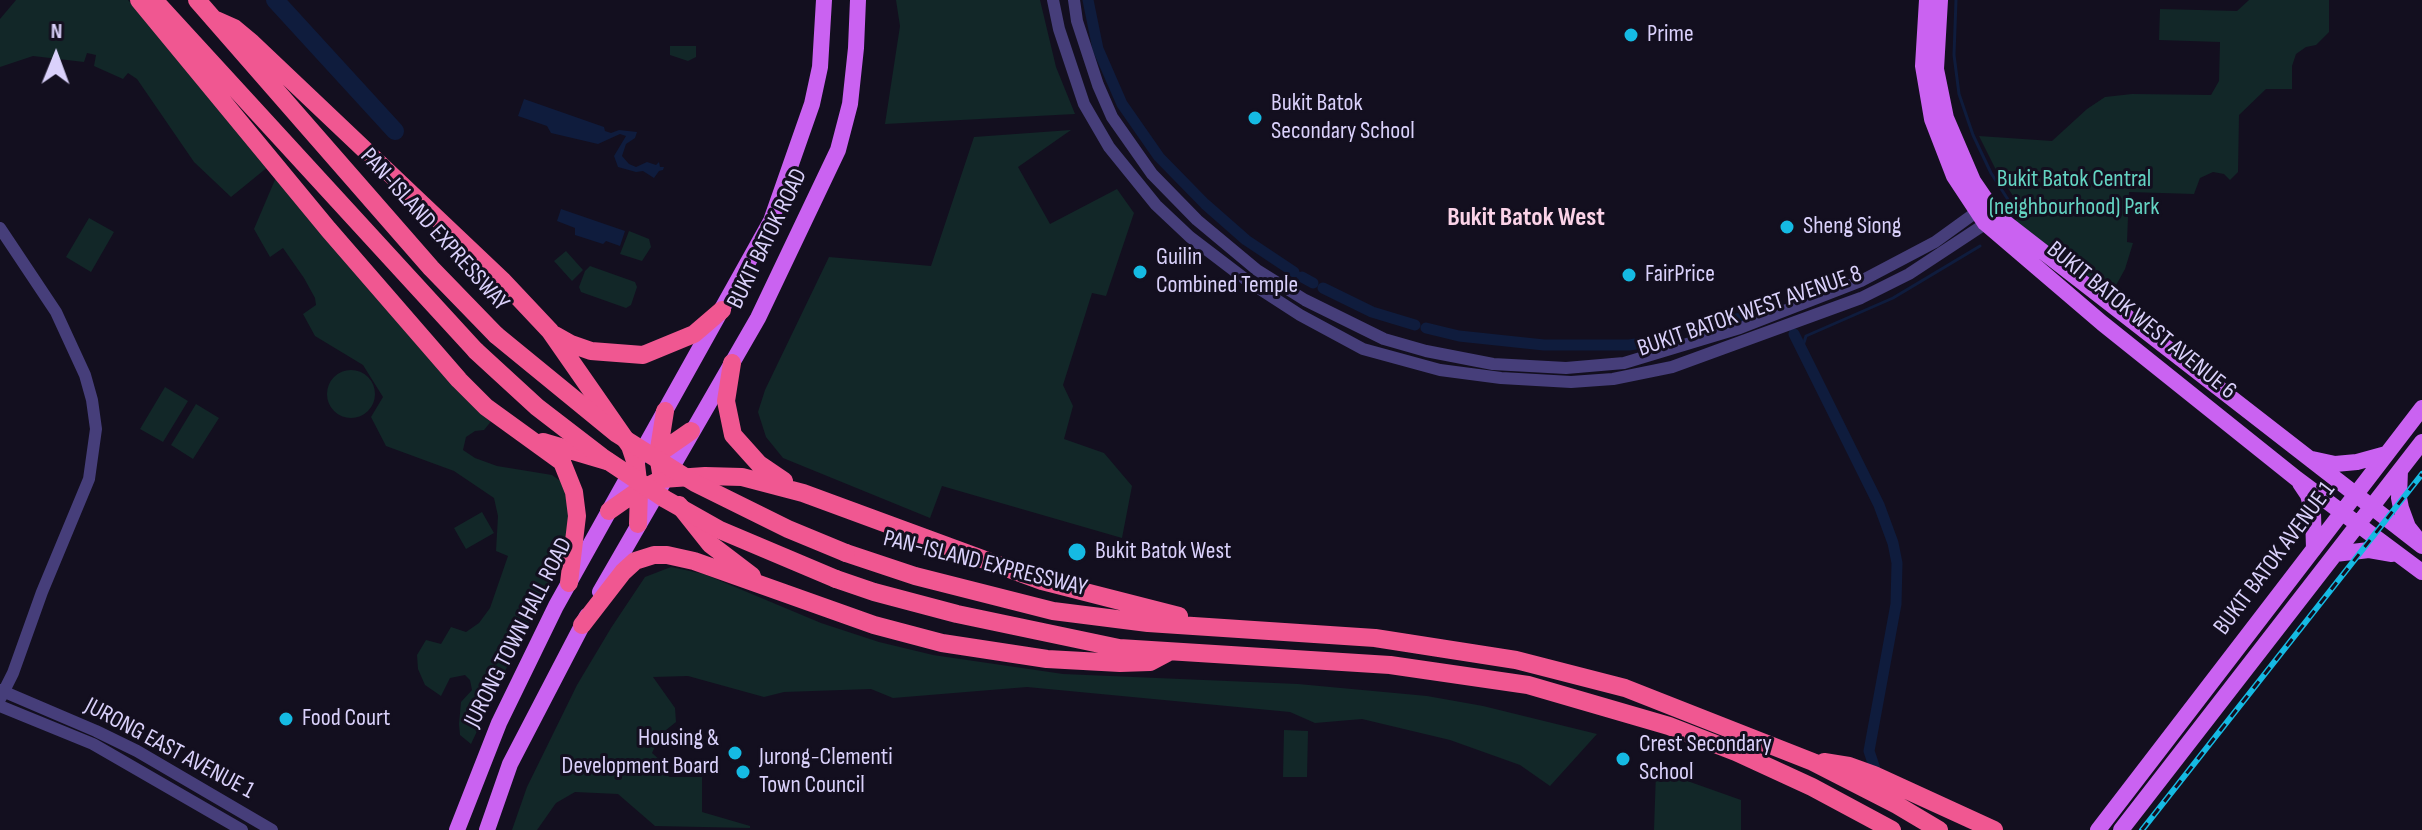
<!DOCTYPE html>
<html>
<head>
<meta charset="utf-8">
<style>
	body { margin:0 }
	#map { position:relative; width:2422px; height:830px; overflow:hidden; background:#130f1f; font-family:"Sofia Sans Condensed",sans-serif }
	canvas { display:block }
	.north { position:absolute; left:16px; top:16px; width:80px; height:80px; -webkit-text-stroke:6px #130f1f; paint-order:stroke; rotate:1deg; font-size:22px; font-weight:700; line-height:32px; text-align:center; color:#dad1fb }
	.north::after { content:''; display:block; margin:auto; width:28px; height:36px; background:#dad1fb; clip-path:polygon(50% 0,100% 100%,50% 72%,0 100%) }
</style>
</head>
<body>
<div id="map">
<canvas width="2422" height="830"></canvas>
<div class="north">N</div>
</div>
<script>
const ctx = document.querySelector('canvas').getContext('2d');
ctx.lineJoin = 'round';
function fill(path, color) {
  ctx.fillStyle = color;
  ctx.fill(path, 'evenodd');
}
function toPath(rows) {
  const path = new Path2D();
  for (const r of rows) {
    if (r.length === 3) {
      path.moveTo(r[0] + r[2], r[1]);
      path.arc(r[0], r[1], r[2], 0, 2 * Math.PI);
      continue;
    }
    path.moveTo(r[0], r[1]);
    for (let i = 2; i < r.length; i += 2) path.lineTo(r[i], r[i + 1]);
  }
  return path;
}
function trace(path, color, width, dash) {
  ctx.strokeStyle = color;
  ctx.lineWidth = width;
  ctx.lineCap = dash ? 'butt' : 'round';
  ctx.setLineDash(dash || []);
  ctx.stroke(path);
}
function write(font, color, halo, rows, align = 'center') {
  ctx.font = font + ' "Sofia Sans Condensed",sans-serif';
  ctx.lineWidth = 6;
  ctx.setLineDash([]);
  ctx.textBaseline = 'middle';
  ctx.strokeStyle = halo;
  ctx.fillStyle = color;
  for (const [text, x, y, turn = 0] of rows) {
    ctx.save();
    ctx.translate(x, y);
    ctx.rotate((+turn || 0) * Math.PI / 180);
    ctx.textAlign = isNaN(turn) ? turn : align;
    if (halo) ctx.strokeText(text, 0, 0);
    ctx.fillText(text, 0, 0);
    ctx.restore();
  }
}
fill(toPath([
	[16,0,128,0,269,166,231,197,194,162,137,79,128,73,123,79,94,66,96,55,87,53,84,62,33,56,0,67,0,19],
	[896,0,1040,0,1056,67,1075,114,885,124,900,26],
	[2249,0,2329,0,2329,32,2316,45,2306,47,2296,54,2292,66,2292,89,2266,89,2239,115,2238,172,2230,180,2224,174,2213,172,2200,178,2194,194,2129,192,2127,242,2133,243,2125,269,2109,298,2013,222,2020,216,2021,208,1996,170,1979,136,2052,141,2087,109,2105,97,2132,94,2211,95,2219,81,2220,42,2159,40,2160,9,2237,11],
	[670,46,696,46,696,57,688,61,670,55],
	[1071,130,1018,167,1050,224,1117,189,1134,213,1106,296,1092,293,1063,385,1073,406,1064,439,1104,453,1132,486,1122,538,942,486,930,518,783,458,766,437,758,412,765,390,829,257,931,266,974,137],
	[277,175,493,419,484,430,475,431,466,437,463,450,475,458,497,466,552,475,566,485,570,494,568,553,523,633,471,744,460,735,459,724,461,702,472,690,470,680,465,675,450,678,441,696,425,685,418,669,417,655,426,640,441,644,451,627,466,632,479,623,490,608,508,556,496,551,498,516,494,498,454,471,386,446,371,417,383,397,363,365,315,336,303,314,316,305,315,298,304,278,283,248,270,257,254,229],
	[89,218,114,232,91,272,66,257],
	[629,231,649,239,651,247,642,261,620,254],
	[566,251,583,270,572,281,554,261],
	[590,266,635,282,637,287,631,305,626,308,581,292,579,287,585,271],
	[351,394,24],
	[165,387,188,401,163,442,140,429],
	[196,404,219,418,193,459,171,445],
	[482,512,494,533,466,549,454,528],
	[671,567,704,574,821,623,879,642,933,655,1063,674,1298,684,1427,696,1483,706,1597,734,1550,786,1520,765,1450,740,1362,719,1315,723,1290,712,1027,687,893,698,871,689,784,692,764,697,688,676,653,677,675,708,676,722,661,734,652,753,661,761,669,777,702,777,702,812,750,826,750,828,655,826,618,794,575,792,556,803,537,830,512,830,527,787,577,685,611,628,645,577],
	[1284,730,1308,731,1307,777,1283,777],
	[1656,772,1662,772,1741,800,1741,830,1654,830]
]), '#122728');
fill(toPath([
	[524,99,604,127,605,131,611,133,619,130,637,132,635,138,626,144,622,156,629,164,636,167,647,162,656,165,659,162,660,167,664,167,663,170,659,171,654,178,643,171,636,172,618,167,614,156,626,136,620,134,598,144,551,133,547,126,518,116],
	[561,209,625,231,620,246,606,241,603,244,575,235,575,228,557,221]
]), '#0f1c3d');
trace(toPath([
	[1956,0,1954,55,1959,94,1973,135,1991,173,2014,209,2011,218],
	[1802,349,1806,336,1893,298,1980,246]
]), '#0f1c3d', 3);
trace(toPath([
	[1088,0,1098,49,1122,104,1159,157,1205,204,1246,240,1294,272],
	[1302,277,1313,283],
	[1323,288,1372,312,1415,325],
	[1426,328,1459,336,1544,345,1629,345,1677,338],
	[1711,328,1772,307,1780,311],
	[1794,334,1879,505,1893,543,1897,563,1896,604,1869,751,1878,778]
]), '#0f1c3d', 11);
trace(toPath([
	[275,0,395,131]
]), '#0f1c3d', 18);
trace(toPath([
	[1053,0,1059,29,1084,104,1109,147,1156,205,1190,237,1249,282,1300,315,1363,349,1440,370,1501,378,1571,382,1613,379,1672,367,1861,298,1909,274,1991,220],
	[1074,0,1077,21,1098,85,1112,117,1152,174,1197,220,1257,270,1305,300,1384,339,1426,351,1493,364,1566,368,1624,363,1740,328,1861,281,1935,242,1982,208],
	[0,228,56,312,85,375,92,400,96,429,89,479,42,592,13,673,0,699],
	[0,690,96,731,137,751,272,830],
	[0,706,93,744,242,830]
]), '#463e7a', 12);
trace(toPath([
	[1927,0,1923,66,1932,119,1954,176,1985,223,2102,323,2297,479,2422,572],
	[1940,0,1936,69,1946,118,1973,181,1997,216,2422,546],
	[2312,459,2335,464,2357,462,2386,454],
	[2400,470,2399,498,2401,508,2408,527,2416,537],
	[2300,483,2308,495,2313,513,2314,549],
	[2335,554,2369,550,2392,554],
	[600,592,758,318,838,150,850,104,856,48,858,0],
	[457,830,499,723,556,606,771,221,812,104,820,67,824,0],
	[487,830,510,764,587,616],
	[2098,830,2422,408],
	[2121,830,2422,442]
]), '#ca62f1', 16);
trace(toPath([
	[139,0,328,229,459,380,486,407,562,462,574,492,577,516,569,583],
	[154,0,476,351],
	[197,0,431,268,496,335],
	[216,20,234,28,252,43,502,280,550,331,630,446,636,464,639,490,638,524],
	[555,335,571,344,591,351,643,355,694,334,722,310],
	[732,363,726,401,733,435,759,464,784,481],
	[543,442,607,461],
	[655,456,691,431],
	[661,473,658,455,665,411],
	[679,505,710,544,752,576],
	[609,511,639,490,662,479,705,476,742,477,803,493,1042,581,1179,616],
	[846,553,915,576,1053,611,1148,623,1375,638,1516,660,1625,688,1813,762,1897,805,1939,830],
	[836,579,874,592,957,614,1119,648,1390,665,1528,685,1669,726,1736,752,1812,787,1892,830],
	[582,625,623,572,635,561,654,555,667,555,694,561,874,625,942,643,1047,659,1120,663,1150,662,1167,653],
	[1824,762,1849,766,1874,775,1994,830]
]), '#f05791', 18);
const rail = toPath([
	[2142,830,2422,474]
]);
trace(rail, '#15bae3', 6);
trace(rail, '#130f1f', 3, [9]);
trace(toPath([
	[496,335,617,434,695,483,788,529,846,553],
	[476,351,537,407,602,457,665,499,720,530,836,579]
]), '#f05791', 18);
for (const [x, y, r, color] of [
	[1631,35,8,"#15bae3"],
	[1255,118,8,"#15bae3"],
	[1787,227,8,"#15bae3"],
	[1140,272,8,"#15bae3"],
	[1629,275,8,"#15bae3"],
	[1077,552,10,"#15bae3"],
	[286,719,8,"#15bae3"],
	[735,753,8,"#15bae3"],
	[1623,759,8,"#15bae3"],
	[743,772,8,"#15bae3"]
]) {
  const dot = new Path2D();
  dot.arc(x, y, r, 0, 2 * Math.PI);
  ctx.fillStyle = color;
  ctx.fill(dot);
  trace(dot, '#130f1f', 3);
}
write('24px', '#dad1fb', '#130f1f', [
	["Prime",1647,35],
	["Bukit Batok",1271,104],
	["Secondary School",1271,132],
	["Sheng Siong",1803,227],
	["Guilin",1156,258],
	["Combined Temple",1156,286],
	["FairPrice",1645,275],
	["Bukit Batok West",1095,552],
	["Food Court",302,719],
	["Housing &",719,739,"right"],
	["Development Board",719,767,"right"],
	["Crest Secondary",1639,745],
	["School",1639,773],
	["Jurong-Clementi",759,758],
	["Town Council",759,786]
], 'left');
write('24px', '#64d4c3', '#130f1f', [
	["Bukit Batok Central",2074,180],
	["(neighbourhood) Park",2074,208]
]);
write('24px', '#dad1fb', '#130f1f', [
	["PAN-ISLAND EXPRESSWAY",434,230,48],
	["BUKIT BATOK ROAD",768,239,-64],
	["BUKIT BATOK WEST AVENUE 8",1750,312,-19],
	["BUKIT BATOK WEST AVENUE 6",2141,321,39],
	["BUKIT BATOK AVENUE 1",2275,559,-53],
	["PAN-ISLAND EXPRESSWAY",985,564,14],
	["JURONG TOWN HALL ROAD",519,633,-63],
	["JURONG EAST AVENUE 1",169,749,28]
]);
write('bold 26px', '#fbd3e8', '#130f1f', [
	["Bukit Batok West",1526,218]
]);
</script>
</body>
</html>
